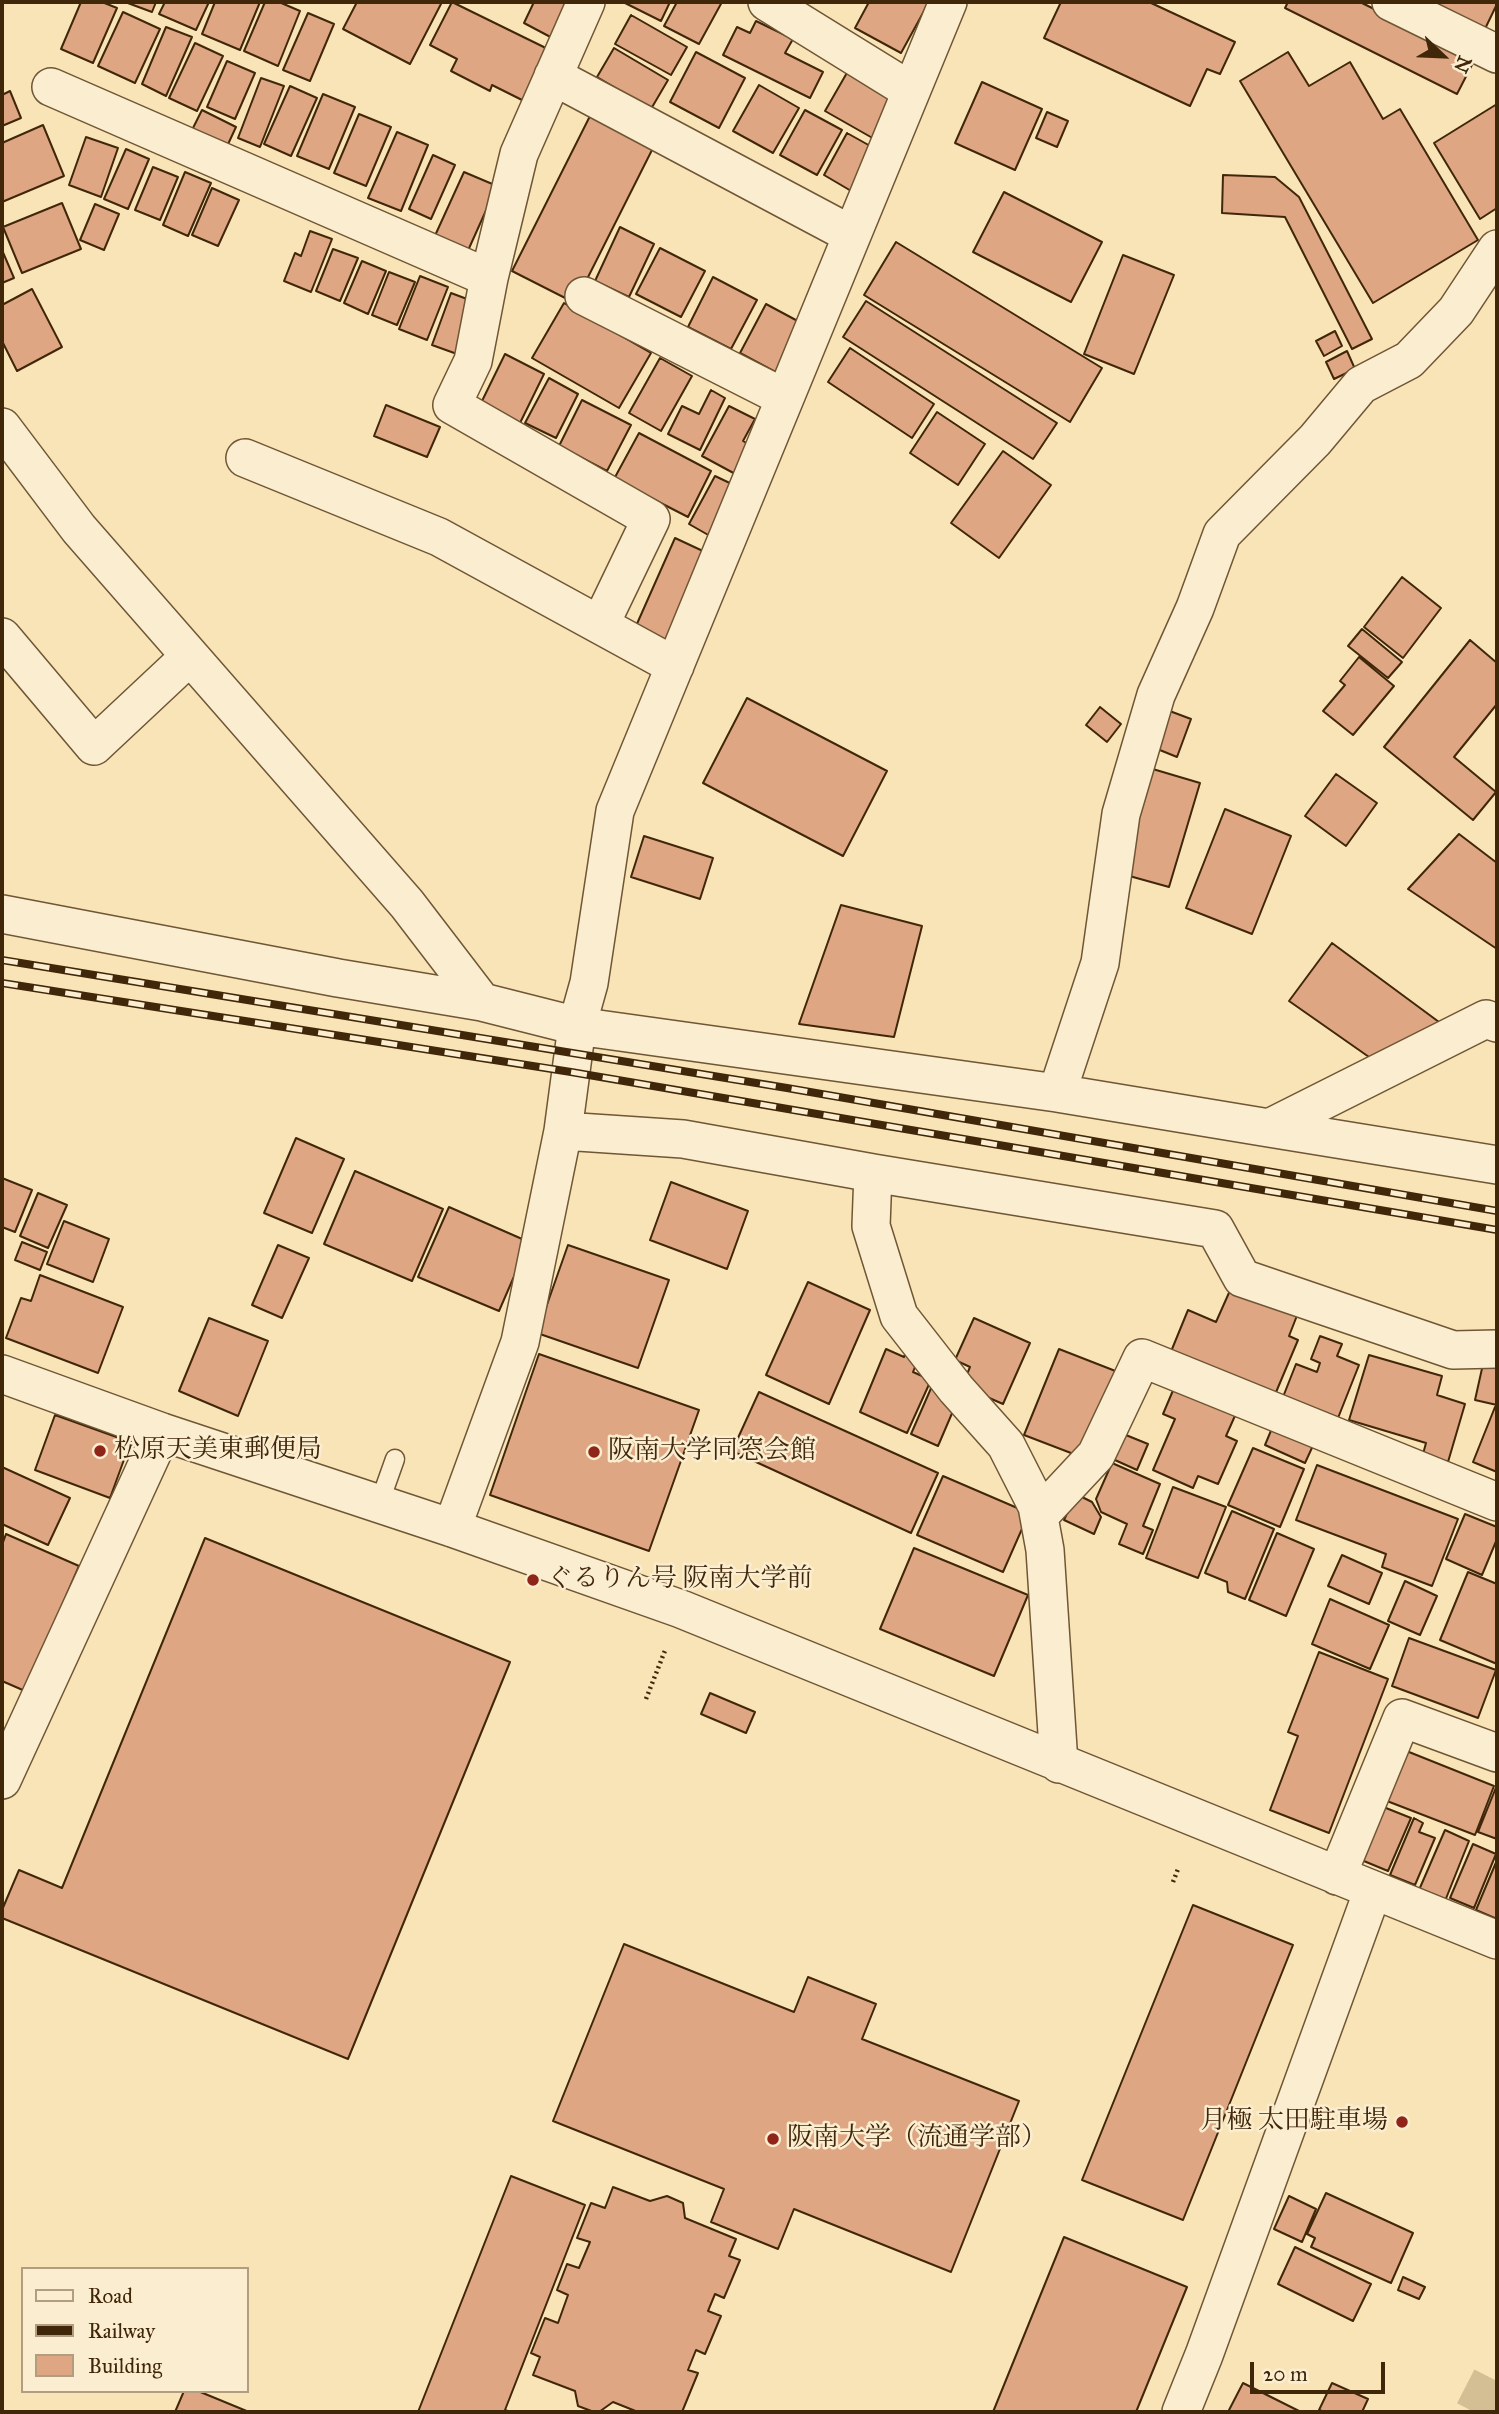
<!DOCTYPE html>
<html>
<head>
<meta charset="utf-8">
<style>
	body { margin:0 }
	#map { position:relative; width:1499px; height:2414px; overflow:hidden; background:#f9e4b7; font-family:"IM FELL Great Primer",serif }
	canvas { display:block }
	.frame { position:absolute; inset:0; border:4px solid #41270a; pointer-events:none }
	.legend { position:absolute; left:21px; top:2267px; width:228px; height:126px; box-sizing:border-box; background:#fbedd0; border:2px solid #b19e81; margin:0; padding:9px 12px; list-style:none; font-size:21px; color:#41270a }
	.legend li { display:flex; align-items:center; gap:14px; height:35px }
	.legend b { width:35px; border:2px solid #b19e81 }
	.north { position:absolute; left:1408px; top:21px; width:70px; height:70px; -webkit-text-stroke:5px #fbedd0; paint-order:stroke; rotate:113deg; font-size:19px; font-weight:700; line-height:28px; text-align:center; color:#41270a }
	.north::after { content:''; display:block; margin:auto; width:24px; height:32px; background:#41270a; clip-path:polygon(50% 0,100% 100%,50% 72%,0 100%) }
	.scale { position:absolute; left:1250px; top:2362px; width:135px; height:32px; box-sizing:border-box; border:4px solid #41270a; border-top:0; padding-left:9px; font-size:21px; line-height:24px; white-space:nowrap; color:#41270a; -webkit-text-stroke:5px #fbedd0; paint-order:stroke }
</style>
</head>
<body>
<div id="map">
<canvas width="1499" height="2414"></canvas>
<div class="frame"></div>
<ul class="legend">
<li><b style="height:9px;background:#fbedd0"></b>Road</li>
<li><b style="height:9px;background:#41270a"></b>Railway</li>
<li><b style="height:19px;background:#dea683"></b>Building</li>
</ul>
<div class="north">N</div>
<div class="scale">20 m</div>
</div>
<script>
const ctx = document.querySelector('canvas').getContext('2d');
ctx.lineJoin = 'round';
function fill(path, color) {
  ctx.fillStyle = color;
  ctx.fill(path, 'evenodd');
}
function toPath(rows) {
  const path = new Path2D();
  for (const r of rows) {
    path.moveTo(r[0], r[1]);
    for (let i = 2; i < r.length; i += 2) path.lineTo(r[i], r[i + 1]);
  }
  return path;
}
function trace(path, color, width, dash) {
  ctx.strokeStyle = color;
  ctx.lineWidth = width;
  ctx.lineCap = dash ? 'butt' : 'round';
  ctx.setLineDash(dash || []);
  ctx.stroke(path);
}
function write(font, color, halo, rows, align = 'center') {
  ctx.font = font + ' "IM FELL Great Primer","Noto Serif JP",serif';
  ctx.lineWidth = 5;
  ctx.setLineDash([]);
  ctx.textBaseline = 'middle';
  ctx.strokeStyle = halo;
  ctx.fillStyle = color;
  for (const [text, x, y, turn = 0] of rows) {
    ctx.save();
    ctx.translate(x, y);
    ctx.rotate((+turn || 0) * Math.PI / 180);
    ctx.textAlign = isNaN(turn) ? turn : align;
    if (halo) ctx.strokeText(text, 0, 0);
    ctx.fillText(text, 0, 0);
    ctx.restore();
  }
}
const building = toPath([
	[81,2,102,2,117,8,93,63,61,49,81,2],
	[125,2,156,2,152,12,125,2],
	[165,2,209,2,196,30,159,14,165,2],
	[215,2,260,2,240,50,202,34,215,2],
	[265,2,279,2,300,11,278,66,244,51,265,2],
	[357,2,442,2,410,64,343,29,357,2],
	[452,2,556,53,530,104,492,85,490,91,451,71,457,59,430,45,452,2],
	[534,2,578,2,558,41,524,23,534,2],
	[623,2,670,2,661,21,623,2],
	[677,2,722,2,699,44,664,26,677,2],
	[869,2,929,2,901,53,855,28,869,2],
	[1061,2,1149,2,1235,42,1220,74,1207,69,1190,106,1044,38,1061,2],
	[1288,2,1360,2,1475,59,1457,94,1285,8,1288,2],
	[1422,2,1497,2,1497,4,1483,33,1422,2],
	[123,12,160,29,135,83,98,66,123,12],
	[308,13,334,24,310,81,283,70,308,13],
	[631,15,687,47,671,75,615,44,631,15],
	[756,21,793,39,785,53,823,72,810,98,723,55,737,27,750,33,756,21],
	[166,27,192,37,166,96,142,84,166,27],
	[195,43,223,56,197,111,169,98,195,43],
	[614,48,668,80,651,109,597,77,614,48],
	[696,52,745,78,719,128,670,102,696,52],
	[1288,52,1309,86,1350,62,1383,119,1400,109,1478,240,1373,303,1240,81,1288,52],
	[227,61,255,73,235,119,207,107,227,61],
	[848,71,899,101,876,140,825,111,848,71],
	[261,78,284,86,260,147,238,138,261,78],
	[982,82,1042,109,1015,170,955,143,982,82],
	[759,85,799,108,773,153,733,131,759,85],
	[290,86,317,98,291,156,264,144,290,86],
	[10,91,21,118,2,126,2,95,10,91],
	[323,94,355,107,329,169,297,156,323,94],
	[1497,104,1497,208,1480,219,1434,143,1497,104],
	[202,110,236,127,223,155,188,138,202,110],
	[805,110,842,130,817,175,780,155,805,110],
	[1047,112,1068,121,1057,147,1036,138,1047,112],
	[359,114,391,127,366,186,334,173,359,114],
	[590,116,653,148,575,303,512,271,590,116],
	[43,125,64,176,2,202,2,143,43,125],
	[397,132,428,145,401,211,368,198,397,132],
	[847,133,881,152,858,195,824,175,847,133],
	[86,137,118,148,101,197,69,185,86,137],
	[126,149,149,159,128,209,104,199,126,149],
	[433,155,455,165,431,219,409,209,433,155],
	[153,167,178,177,160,220,135,210,153,167],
	[185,172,211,183,188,236,163,225,185,172],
	[464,172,497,186,466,255,433,240,464,172],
	[1223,175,1275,177,1299,197,1372,339,1352,349,1285,217,1222,213,1223,175],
	[212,188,239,200,218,246,192,235,212,188],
	[1004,192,1102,242,1071,302,973,252,1004,192],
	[62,203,81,249,22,273,3,227,62,203],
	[95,204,119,214,104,250,80,240,95,204],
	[620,227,654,244,629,297,595,281,620,227],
	[310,231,332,239,311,292,284,281,295,253,301,256,310,231],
	[896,242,1102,368,1070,422,864,295,896,242],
	[660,248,705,271,681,317,636,294,660,248],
	[333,249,358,258,340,301,316,291,333,249],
	[2,250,14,278,2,283,2,250],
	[1123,255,1174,275,1134,374,1084,354,1123,255],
	[362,261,386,271,368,314,344,303,362,261],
	[389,272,415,282,397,325,372,315,389,272],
	[420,276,448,287,427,340,399,329,420,276],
	[713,277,757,300,731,349,688,327,713,277],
	[32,289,62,347,17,371,2,341,2,305,32,289],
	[451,293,475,302,457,354,432,345,451,293],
	[866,301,1057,423,1033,459,843,337,866,301],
	[564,303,651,353,619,408,532,358,564,303],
	[766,304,807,326,781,375,740,353,766,304],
	[1335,331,1342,346,1324,356,1316,341,1335,331],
	[850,348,934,404,912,438,828,382,850,348],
	[1347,351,1355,369,1334,379,1326,362,1347,351],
	[505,354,544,374,520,423,481,403,505,354],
	[660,358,692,376,661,431,629,413,660,358],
	[549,378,578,394,556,438,525,423,549,378],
	[711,390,725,398,700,450,668,434,682,406,699,414,711,390],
	[582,400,631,425,607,471,559,446,582,400],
	[386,405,440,427,427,457,374,436,386,405],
	[729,406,755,419,743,441,755,448,739,476,702,456,729,406],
	[937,412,985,444,958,485,910,453,937,412],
	[639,433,711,471,688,517,614,479,639,433],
	[1003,451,1051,485,999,558,951,523,1003,451],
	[715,476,736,486,710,536,689,524,715,476],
	[675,538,705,552,666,640,636,626,675,538],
	[1402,577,1441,608,1403,658,1364,627,1402,577],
	[1362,629,1402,662,1388,678,1348,646,1362,629],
	[1470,640,1497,663,1497,704,1454,757,1496,792,1473,820,1384,747,1470,640],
	[1359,657,1394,686,1353,735,1323,711,1345,685,1340,681,1359,657],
	[747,698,887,771,843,856,703,783,747,698],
	[1100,707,1121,724,1107,742,1086,725,1100,707],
	[1159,707,1191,719,1177,757,1145,744,1159,707],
	[1146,767,1200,783,1169,887,1115,872,1146,767],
	[1336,774,1377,803,1346,846,1305,816,1336,774],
	[1225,809,1291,836,1252,934,1186,908,1225,809],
	[1459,834,1497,863,1497,949,1408,889,1459,834],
	[644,836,713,858,700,899,631,877,644,836],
	[841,905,922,926,894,1037,799,1024,841,905],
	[1332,943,1439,1022,1379,1064,1289,1001,1332,943],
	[296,1138,344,1159,312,1233,264,1213,296,1138],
	[355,1171,443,1209,412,1281,324,1244,355,1171],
	[2,1178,32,1190,15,1232,2,1227,2,1178],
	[671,1182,748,1211,727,1269,650,1240,671,1182],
	[38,1193,67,1205,48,1248,20,1236,38,1193],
	[449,1207,529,1242,499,1311,418,1277,449,1207],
	[64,1221,109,1239,93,1282,47,1264,64,1221],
	[22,1242,47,1252,40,1270,15,1260,22,1242],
	[278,1245,309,1258,282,1318,252,1305,278,1245],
	[568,1245,669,1280,638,1368,537,1333,568,1245],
	[40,1275,123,1307,98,1373,6,1338,21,1298,31,1301,40,1275],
	[808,1282,870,1310,829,1404,766,1375,808,1282],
	[1232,1286,1298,1313,1289,1336,1298,1340,1274,1397,1170,1354,1188,1310,1216,1322,1232,1286],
	[209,1318,268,1341,238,1416,179,1391,209,1318],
	[974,1318,1030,1343,1003,1404,962,1386,970,1367,955,1360,974,1318],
	[1320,1336,1342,1344,1337,1356,1359,1365,1338,1418,1283,1397,1296,1364,1317,1372,1320,1363,1311,1359,1320,1336],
	[886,1349,904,1357,906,1352,919,1357,913,1372,931,1380,907,1433,860,1412,886,1349],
	[1059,1349,1118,1372,1084,1458,1024,1435,1059,1349],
	[539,1354,699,1410,649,1551,490,1495,539,1354],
	[1369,1355,1442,1376,1437,1395,1465,1404,1448,1462,1423,1454,1426,1443,1349,1420,1369,1355],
	[1483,1364,1497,1367,1497,1405,1475,1400,1483,1364],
	[1177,1381,1238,1409,1226,1436,1237,1441,1218,1484,1198,1476,1193,1488,1153,1470,1175,1419,1163,1414,1177,1381],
	[932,1386,956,1404,938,1446,911,1434,932,1386],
	[759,1392,938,1473,911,1533,732,1451,759,1392],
	[1495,1407,1497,1408,1497,1472,1473,1462,1495,1407],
	[55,1415,122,1439,116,1454,125,1457,110,1498,35,1470,55,1415],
	[1275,1421,1316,1439,1305,1463,1265,1445,1275,1421],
	[1116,1431,1148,1444,1137,1470,1106,1456,1116,1431],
	[1253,1448,1304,1469,1280,1527,1228,1505,1253,1448],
	[1112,1463,1160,1484,1143,1526,1153,1530,1143,1554,1119,1544,1127,1524,1101,1512,1096,1499,1112,1463],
	[1317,1465,1458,1519,1432,1586,1382,1567,1386,1554,1296,1520,1317,1465],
	[2,1467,70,1498,48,1545,2,1524,2,1467],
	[943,1476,1029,1513,1003,1572,917,1535,943,1476],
	[1173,1487,1226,1507,1198,1578,1146,1558,1173,1487],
	[1076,1494,1092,1502,1101,1517,1094,1534,1064,1520,1076,1494],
	[1232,1511,1274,1529,1245,1599,1228,1592,1227,1582,1205,1573,1232,1511],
	[1465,1514,1497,1527,1497,1539,1482,1575,1446,1559,1465,1514],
	[1277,1533,1314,1549,1286,1616,1249,1600,1277,1533],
	[6,1534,79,1566,25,1691,2,1681,2,1545,6,1534],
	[205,1538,510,1662,348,2059,2,1918,2,1910,19,1870,62,1888,205,1538],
	[914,1548,1028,1595,994,1676,880,1629,914,1548],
	[1342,1555,1382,1573,1369,1604,1328,1586,1342,1555],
	[1468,1572,1497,1584,1497,1664,1440,1640,1468,1572],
	[1405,1581,1437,1596,1420,1635,1388,1621,1405,1581],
	[1330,1599,1389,1625,1370,1669,1312,1644,1330,1599],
	[1409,1638,1496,1670,1478,1718,1392,1686,1409,1638],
	[1319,1652,1388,1679,1329,1833,1270,1810,1298,1736,1288,1732,1319,1652],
	[710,1693,755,1712,746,1733,701,1714,710,1693],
	[1394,1746,1494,1786,1475,1835,1374,1796,1394,1746],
	[1497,1785,1497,1839,1478,1832,1497,1785],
	[1381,1806,1411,1818,1388,1871,1359,1859,1381,1806],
	[1414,1818,1423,1823,1419,1832,1435,1838,1415,1885,1390,1875,1414,1818],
	[1445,1830,1469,1841,1445,1901,1419,1890,1445,1830],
	[1473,1844,1496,1854,1474,1908,1450,1898,1473,1844],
	[1497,1860,1497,1919,1476,1910,1497,1860],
	[1193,1905,1293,1945,1183,2220,1082,2180,1193,1905],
	[624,1944,794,2012,808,1977,876,2004,862,2039,1019,2101,951,2272,794,2209,778,2249,711,2222,724,2189,553,2121,624,1944],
	[511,2176,585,2205,505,2410,510,2412,418,2412,511,2176],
	[613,2187,650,2201,667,2196,683,2203,685,2218,736,2239,729,2256,740,2260,724,2298,715,2294,708,2311,721,2316,705,2354,696,2350,688,2370,698,2373,682,2412,638,2412,613,2402,599,2412,594,2412,578,2406,575,2391,533,2375,540,2357,531,2353,545,2318,558,2323,568,2295,557,2290,567,2264,579,2268,590,2242,577,2238,591,2203,605,2208,613,2187],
	[1326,2193,1413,2233,1391,2283,1311,2247,1315,2238,1307,2234,1326,2193],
	[1289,2196,1316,2209,1302,2242,1274,2229,1289,2196],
	[1064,2237,1187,2287,1136,2412,993,2412,1064,2237],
	[1295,2247,1371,2284,1353,2321,1278,2284,1295,2247],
	[1403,2277,1425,2287,1419,2299,1398,2290,1403,2277],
	[1243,2383,1301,2412,1228,2412,1243,2383],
	[1332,2383,1368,2399,1362,2412,1325,2412,1319,2410,1332,2383],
	[184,2391,198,2391,249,2412,175,2412,184,2391]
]);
fill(building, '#dea683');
trace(building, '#41270a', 2);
trace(toPath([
	[1474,2412,1497,2367]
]), '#d4be94', 38, [38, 19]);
const service = toPath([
	[379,1504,395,1459]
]);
const minor = toPath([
	[586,2,519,154,489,278,473,361,452,405,651,519,600,625],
	[767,2,911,91],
	[1391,2,1497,54],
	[553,76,852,235],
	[51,87,489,278],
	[584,296,785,398],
	[2,427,79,529,407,904,482,1002],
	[245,458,439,537,675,666],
	[2,637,94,746,189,657],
	[2,914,338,978,482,1002,577,1026,1057,1093,1269,1128,1486,1019,1497,1023],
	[1057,1093,1100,963,1121,814,1156,695,1195,608,1222,534,1315,440,1361,385,1409,360,1456,311,1497,249],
	[1269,1128,1497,1165],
	[563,1131,683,1139,873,1173,871,1226,899,1316,956,1389,1006,1445,1037,1506,1045,1550,1059,1764],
	[873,1173,1215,1229,1242,1278,1453,1350,1497,1349],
	[2,1374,162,1432,452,1528,681,1609,1497,1940],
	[1039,1516,1096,1455,1142,1358,1497,1502],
	[452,1528,520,1342,563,1131,577,1026,589,983,615,811,948,2],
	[2,1780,162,1432],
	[1337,1876,1402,1718,1497,1753],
	[1181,2412,1204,2355,1373,1890]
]);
trace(service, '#6f5635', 21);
trace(minor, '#6f5635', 40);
trace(toPath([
	[646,1699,666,1648],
	[1173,1882,1178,1869]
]), '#41270a', 4.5, [2, 3.5]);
trace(service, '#fbedd0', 18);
trace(minor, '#fbedd0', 37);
const rail = toPath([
	[2,960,787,1088,1497,1211],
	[2,983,571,1072,1497,1230]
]);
trace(rail, '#41270a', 8);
trace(rail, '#fbedd0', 5, [16]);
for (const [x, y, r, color] of [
	[100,1451,7,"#8f2418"],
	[594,1452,7,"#8f2418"],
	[533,1580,7,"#8f2418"],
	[1402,2122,7,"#8f2418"],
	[773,2139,7,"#8f2418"]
]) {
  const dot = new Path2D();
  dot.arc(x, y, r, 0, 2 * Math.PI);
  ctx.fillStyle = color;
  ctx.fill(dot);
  trace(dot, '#fbedd0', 2.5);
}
write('26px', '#41270a', '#fbedd0', [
	["松原天美東郵便局",114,1451],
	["阪南大学同窓会館",608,1452],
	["ぐるりん号 阪南大学前",547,1580],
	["月極 太田駐車場",1388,2122,"right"],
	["阪南大学（流通学部）",787,2139]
], 'left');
</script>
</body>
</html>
